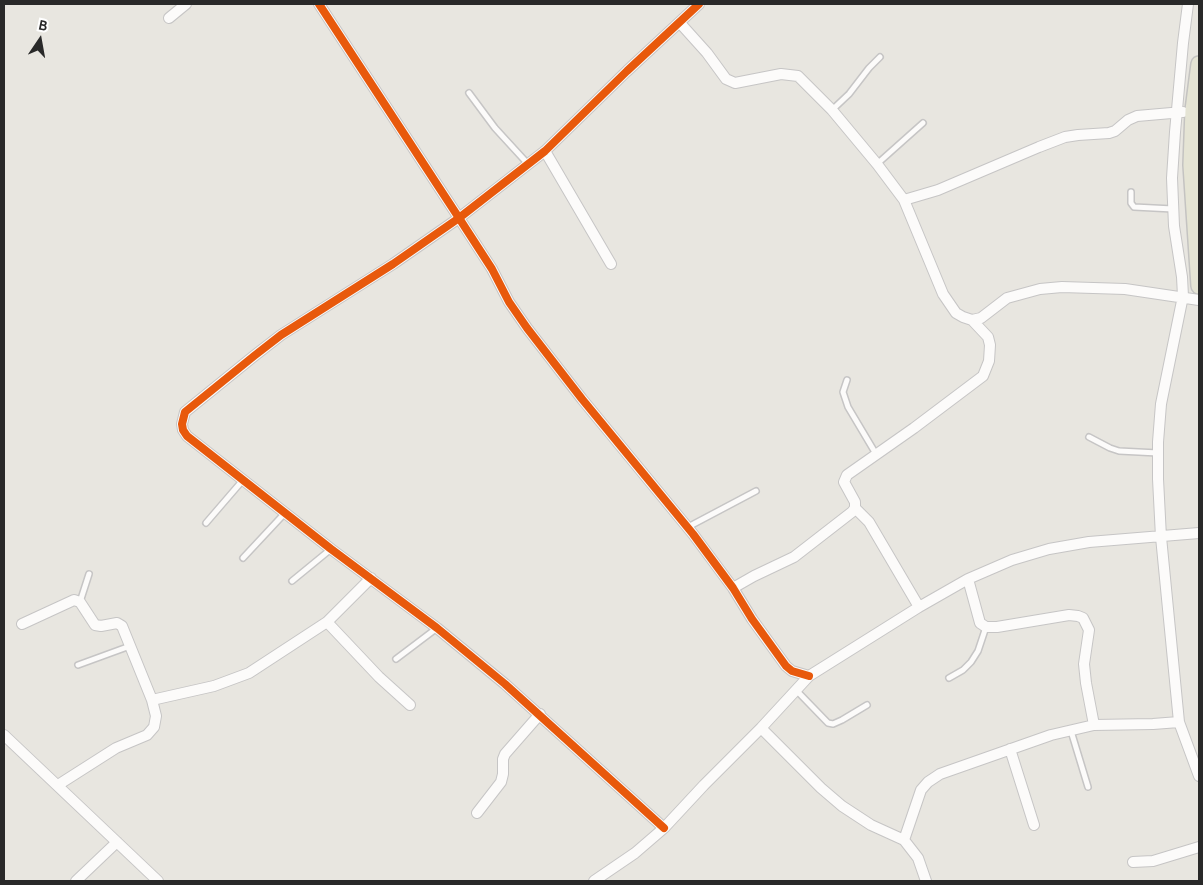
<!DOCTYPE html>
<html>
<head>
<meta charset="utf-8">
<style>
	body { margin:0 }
	#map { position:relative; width:1203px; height:885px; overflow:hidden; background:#e8e6e0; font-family:Cabin,sans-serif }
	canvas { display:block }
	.frame { position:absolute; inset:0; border:5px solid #292929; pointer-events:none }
	.north { position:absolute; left:15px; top:15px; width:50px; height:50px; -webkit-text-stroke:4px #fff; paint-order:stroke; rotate:12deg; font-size:14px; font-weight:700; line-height:20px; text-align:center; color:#292929 }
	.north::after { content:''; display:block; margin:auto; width:18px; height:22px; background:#292929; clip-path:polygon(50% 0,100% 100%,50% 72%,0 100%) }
</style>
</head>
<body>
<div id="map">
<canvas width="1203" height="885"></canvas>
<div class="frame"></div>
<div class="north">B</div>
</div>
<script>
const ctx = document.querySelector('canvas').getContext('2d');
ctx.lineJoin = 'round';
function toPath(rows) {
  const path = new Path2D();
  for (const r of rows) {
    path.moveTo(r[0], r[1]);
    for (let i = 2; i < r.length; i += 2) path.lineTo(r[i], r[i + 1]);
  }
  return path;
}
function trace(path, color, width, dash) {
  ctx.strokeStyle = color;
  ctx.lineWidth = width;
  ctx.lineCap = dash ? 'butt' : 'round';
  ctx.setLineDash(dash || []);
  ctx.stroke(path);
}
const service = toPath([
	[469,93,495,128,528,164],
	[832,110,849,94,869,68,880,57],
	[877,164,923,123],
	[1131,192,1131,203,1134,207,1173,209],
	[847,380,843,392,848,407,876,454],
	[1089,437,1110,448,1119,451,1158,453],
	[206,523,243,480],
	[688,527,756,491],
	[243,558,285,513],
	[292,581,331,549],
	[80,602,89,574],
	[396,659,437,628],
	[78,665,130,646],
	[949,678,963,670,971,662,978,651,986,627],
	[796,690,828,723,833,724,842,720,867,705],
	[1071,731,1088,787]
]);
const minor = toPath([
	[319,4,459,218,492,269,509,302,527,328,582,399,693,534,733,588,752,619,786,666,792,671,809,676],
	[1188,4,1183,43,1175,132,1172,178,1174,226,1182,277,1183,296,1161,404,1158,442,1158,479,1161,537,1179,722,1199,776],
	[169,18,186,4],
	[680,23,707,53,726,79,735,83,781,74,798,76,832,110,877,164,904,200,943,294,956,313,963,317,972,320,981,318,1007,298,1040,289,1062,287,1125,289,1199,300],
	[545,151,611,264],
	[904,200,938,190,1039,147,1065,137,1078,135,1109,133,1115,131,1128,120,1137,116,1183,112],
	[855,508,869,522,919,607],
	[968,579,980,623,986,627,997,627,1069,615,1078,616,1083,618,1089,630,1084,664,1086,683,1094,725],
	[733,588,754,576,794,557,852,512,855,508,855,502,844,482,847,475,914,428,983,376,989,361,990,345,988,337,972,320],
	[327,622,379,677,410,705],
	[22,624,74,600,80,602,95,625,101,626,117,623,122,626,152,700,156,716,154,727,147,735,116,748,58,785],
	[152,700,214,686,249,673,327,622,371,578],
	[761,728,821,788,842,806,871,825,904,840,918,858,926,881],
	[4,735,158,881],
	[1010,749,1034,825],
	[477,813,501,782,503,774,503,759,505,754,540,714],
	[664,828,505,684,437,628,331,549,187,436,183,430,182,424,185,412,254,356,281,335,393,264,459,218,545,151,627,71,699,4],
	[904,840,921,790,928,782,940,774,1051,735,1094,725,1153,724,1179,722],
	[1133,862,1153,861,1199,847],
	[76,881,117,842],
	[594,881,635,853,664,828,704,785,761,728,809,676,919,607,968,579,1012,560,1049,549,1089,542,1199,533]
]);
const primary = toPath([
	[1199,64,1193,110,1191,165,1199,286]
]);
trace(service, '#c6c5c5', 8);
trace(minor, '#c6c5c5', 12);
trace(primary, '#c4c3c1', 18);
trace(service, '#fcfbfa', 5);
trace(minor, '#fcfbfa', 10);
trace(primary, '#e5e4d4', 15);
trace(toPath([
	[319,4,459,218,492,269,509,302,527,328,582,399,693,534,733,588,752,619,786,666,792,671,809,676],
	[664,828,505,684,437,628,331,549,187,436,183,430,182,424,185,412,254,356,281,335,393,264,459,218,545,151,627,71,699,4]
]), '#e8590c', 8);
</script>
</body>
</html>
